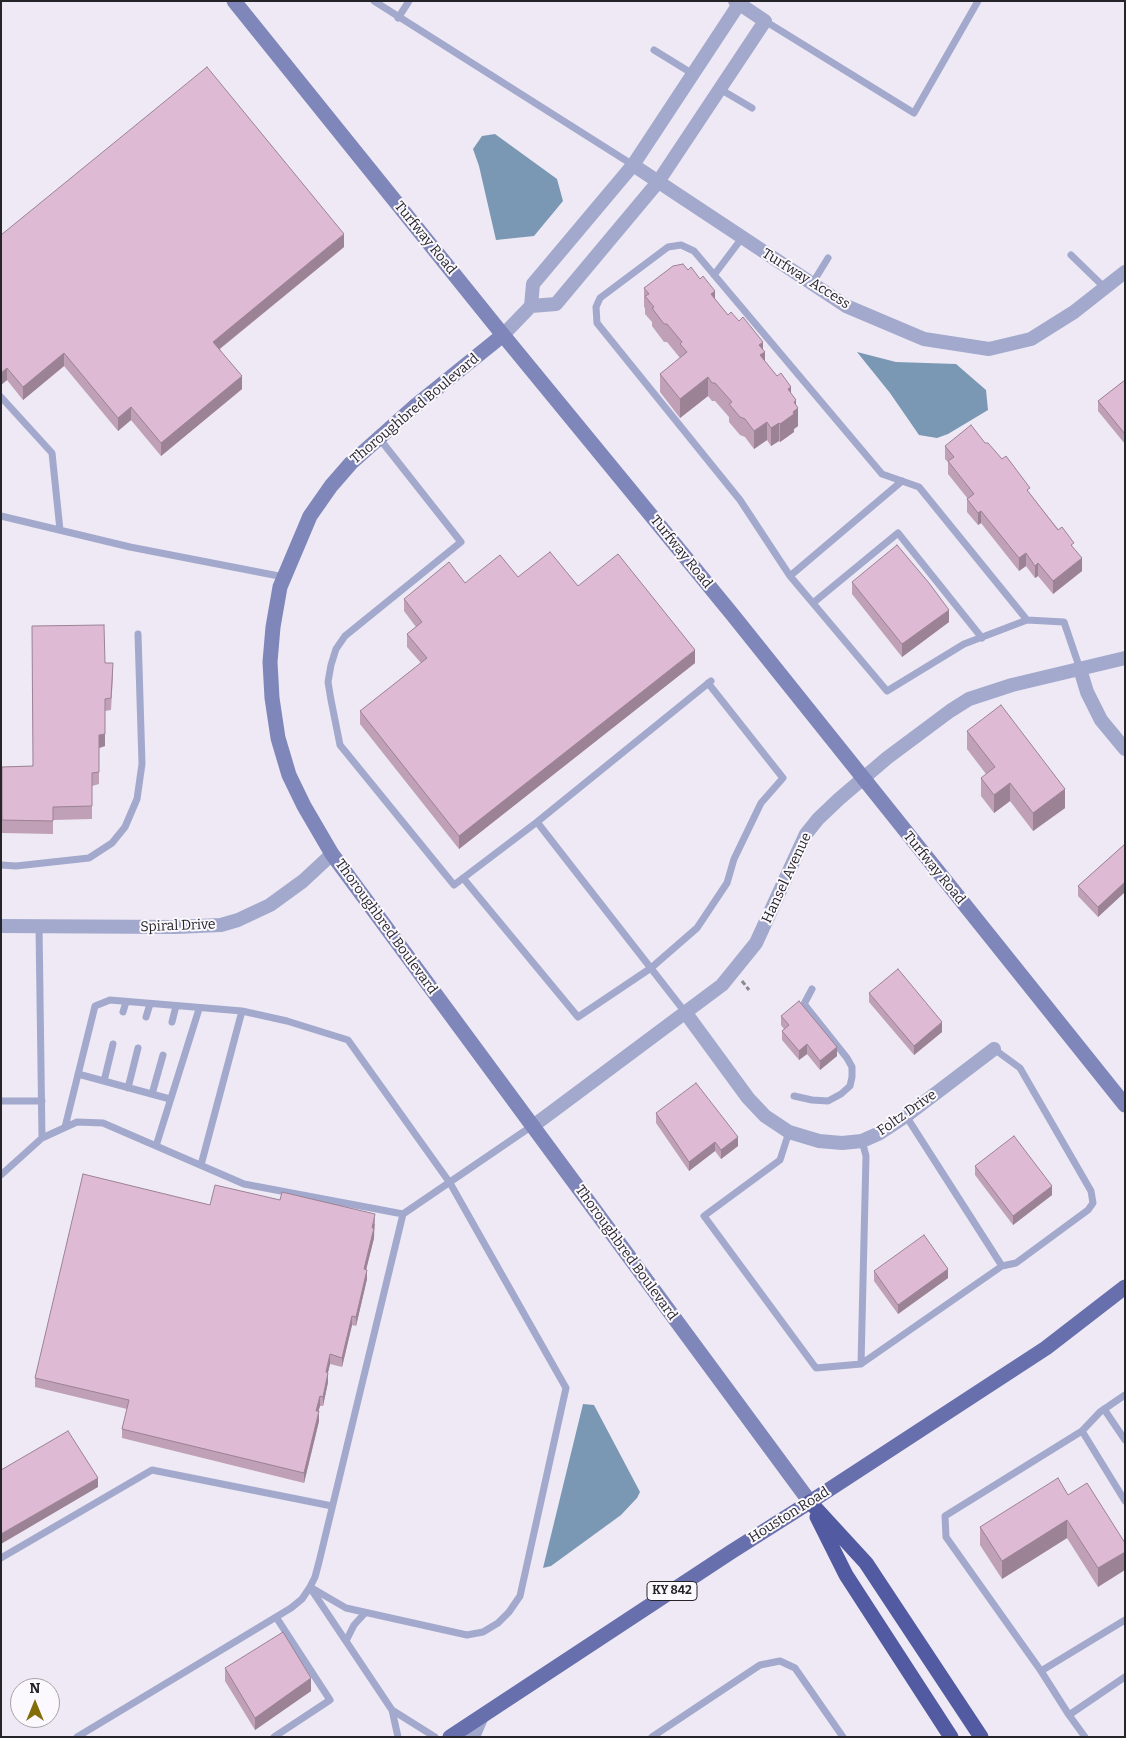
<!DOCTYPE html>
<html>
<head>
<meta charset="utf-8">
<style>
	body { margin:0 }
	#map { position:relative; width:1126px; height:1738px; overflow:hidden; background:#eee9f4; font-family:Bitter,serif }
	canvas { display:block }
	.frame { position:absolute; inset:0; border:2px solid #252428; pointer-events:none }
	.north { position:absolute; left:10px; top:1678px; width:50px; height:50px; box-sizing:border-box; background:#fbf8fe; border:1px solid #a5a3a8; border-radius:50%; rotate:0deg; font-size:14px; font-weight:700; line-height:20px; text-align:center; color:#252428 }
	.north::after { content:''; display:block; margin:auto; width:18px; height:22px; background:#826d09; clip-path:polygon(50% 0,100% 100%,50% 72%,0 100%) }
</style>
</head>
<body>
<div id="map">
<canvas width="1126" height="1738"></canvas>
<div class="frame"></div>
<div class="north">N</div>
</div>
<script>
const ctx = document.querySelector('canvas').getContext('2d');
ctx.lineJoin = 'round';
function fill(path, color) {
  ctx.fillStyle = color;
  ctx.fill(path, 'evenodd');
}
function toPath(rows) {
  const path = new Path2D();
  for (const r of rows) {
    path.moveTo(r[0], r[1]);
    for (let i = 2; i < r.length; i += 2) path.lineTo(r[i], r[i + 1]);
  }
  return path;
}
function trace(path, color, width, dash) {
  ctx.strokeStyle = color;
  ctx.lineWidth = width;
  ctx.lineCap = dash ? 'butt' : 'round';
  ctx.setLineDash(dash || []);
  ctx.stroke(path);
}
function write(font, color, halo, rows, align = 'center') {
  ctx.font = font + ' Bitter,serif';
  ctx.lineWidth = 4;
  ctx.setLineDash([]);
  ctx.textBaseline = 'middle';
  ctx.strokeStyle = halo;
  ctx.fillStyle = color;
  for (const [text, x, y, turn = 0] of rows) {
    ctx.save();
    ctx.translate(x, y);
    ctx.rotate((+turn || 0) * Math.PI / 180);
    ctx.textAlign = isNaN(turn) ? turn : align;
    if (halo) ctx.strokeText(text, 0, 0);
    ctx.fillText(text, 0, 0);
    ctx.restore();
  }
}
fill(toPath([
	[495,134,557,179,563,201,534,236,496,240,479,166,473,149,482,136],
	[857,352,896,362,956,364,986,390,988,410,948,434,937,438,919,435,890,393],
	[583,1404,594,1405,640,1492,637,1498,621,1515,551,1566,543,1568]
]), '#7a98b4');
trace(toPath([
	[742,981,749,990]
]), '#8b888f', 3, [5, 2.5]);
trace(toPath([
	[374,1,633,165],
	[398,18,409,1],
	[765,21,914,113,978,1],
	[654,50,693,74],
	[720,89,752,108],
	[1071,255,1105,288],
	[714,275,742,238],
	[812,284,828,258],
	[1,397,52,453,60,530],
	[379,438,461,542,345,636,336,649,331,665,328,682,331,700,340,745,454,885,537,822,711,681],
	[902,481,790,576,740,500,597,323,596,307,600,298,668,247,681,245,694,251,882,474,919,487,1027,620,1064,622,1080,669],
	[1,516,130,547,284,577],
	[790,576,887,691,964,644,1027,620],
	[813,603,898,533,982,638],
	[537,822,685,1012],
	[1,865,16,866,89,858,112,843,125,827,137,799,142,764,138,634],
	[463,878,578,1017,651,968,697,928,727,883,734,859,761,803,783,778,708,683],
	[39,926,42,1138],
	[123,1012,126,1002],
	[146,1017,150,1004],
	[172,1022,176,1006],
	[78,1074,170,1099],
	[104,1081,113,1044],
	[128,1088,138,1048],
	[152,1094,163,1055],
	[794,1096,812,1100,828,1101,841,1094,850,1086,852,1077,852,1067,847,1058,804,1004,812,989],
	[1,1101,42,1101],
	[906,1116,1002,1266],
	[65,1127,95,1006,110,1000,242,1011,287,1021,348,1040,450,1183,566,1388,520,1596,509,1612,498,1623,483,1632,467,1635,346,1608,310,1587],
	[789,1132,780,1160,704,1216,816,1368,861,1364,1002,1266,1016,1263,1088,1210,1093,1203,1091,1191,1020,1068,994,1049],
	[156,1146,199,1009],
	[201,1165,242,1011],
	[1,1175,42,1138,77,1122,103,1123,244,1184,403,1214,532,1126],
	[861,1364,866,1156,862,1141],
	[1104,1409,1125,1440],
	[1082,1431,1100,1412,1125,1395],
	[1125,1501,1082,1431,945,1516,946,1537,1041,1671,1125,1620],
	[1,1558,152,1470,332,1506],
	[311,1589,392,1710,398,1737],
	[346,1641,354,1625,365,1613],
	[1041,1671,1069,1715],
	[392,1710,435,1737],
	[77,1737,291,1608,302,1599,310,1587,315,1577,319,1562,403,1214],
	[274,1737,330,1700,276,1617],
	[652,1737,760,1665,780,1661,795,1668,843,1737],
	[1085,1737,1069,1715,1125,1677]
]), '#a2a9cc', 7);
trace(toPath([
	[633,165,846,306,924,339,989,349,1031,339,1074,312,1125,272],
	[531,306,533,284,633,165,739,4],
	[503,335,531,306,556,304,658,182,765,21,735,1],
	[1080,669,1087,692,1101,720,1125,749],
	[1,926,175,927,221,925,238,920,270,905,303,881,332,854],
	[685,1012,748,1098,765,1116,789,1132,819,1141,842,1143,862,1141,880,1133,906,1116,994,1049],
	[533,1126,722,985,756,943,806,834,818,819,839,799,887,758,950,711,969,699,1012,685,1125,658],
	[473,1737,482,1716]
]), '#a2a9cc', 14);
trace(toPath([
	[234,1,503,335,732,614,1125,1105],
	[503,335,415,406,351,463,331,486,310,516,280,587,273,627,270,662,272,698,278,738,289,775,304,806,332,854,810,1502]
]), '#7f87ba', 15);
trace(toPath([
	[450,1737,731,1552,810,1502,1046,1348,1125,1287]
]), '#676fad', 15);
trace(toPath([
	[810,1502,866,1563,981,1737],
	[817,1517,846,1575,951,1737]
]), '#525aa1', 15);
fill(toPath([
	[1,235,344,247,220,349,242,389,161,456,131,420,118,431,64,366,23,400,7,380,1,385],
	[688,270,715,299,728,315,763,351,765,361,791,394,796,406,798,426,794,429,794,432,780,442,779,441,771,446,767,440,754,449,745,437,740,435,729,422,729,417,715,401,712,401,708,396,680,418,660,392,660,374,680,358,667,342,664,342,652,326,652,322,645,314,645,308,644,307,644,288],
	[1125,380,1125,444,1098,411,1098,401],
	[985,443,1002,459,1074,549,1082,571,1053,594,1038,576,1035,578,1026,566,1019,571,981,523,978,525,967,512,967,499,968,499,948,474,948,462,945,459,945,446],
	[518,577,578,586,695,663,459,849,360,724,360,711,421,663,407,647,407,634,416,627,404,611,404,599,465,583],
	[852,582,949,622,902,657,852,594],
	[105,663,113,676,111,710,105,711,105,746,99,748,99,784,92,786,92,819,53,820,53,834,2,833,2,767,32,766],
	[967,731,1065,808,1033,831,1010,801,994,813,981,796,981,778,986,774,967,749],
	[1125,844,1125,892,1098,917,1078,896,1078,886],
	[869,993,942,1032,914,1055,869,1002],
	[781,1016,837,1056,820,1070,807,1054,799,1060,782,1040,782,1031,784,1029,781,1025],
	[656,1113,738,1146,721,1159,715,1151,689,1171,656,1123],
	[975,1166,1052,1195,1013,1225,975,1175],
	[210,1205,375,1224,374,1230,374,1238,366,1270,367,1279,356,1326,352,1325,342,1367,330,1364,328,1372,328,1382,323,1406,320,1406,318,1411,319,1421,304,1483,122,1438,122,1429,127,1409,35,1387,35,1378],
	[874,1271,948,1278,898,1314,874,1281],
	[1068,1495,1125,1543,1098,1587,1067,1538,1002,1579,980,1545,980,1527],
	[225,1668,311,1691,255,1730,225,1681]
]), '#bfa0b6');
fill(toPath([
	[344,234,344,247,213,354,213,342],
	[715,291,715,309,711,294],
	[763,342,763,353,765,352,765,370,759,363,759,345],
	[64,353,64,366,23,400,23,387],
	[7,368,7,380,1,385,1,373],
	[242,376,242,389,161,456,161,443],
	[708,377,708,396,680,418,680,399],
	[791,387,791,405,788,389],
	[796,400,796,409,798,408,798,426,794,429,794,432,780,442,780,424,794,402],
	[131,407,131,420,118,431,118,418],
	[767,422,767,440,754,449,754,431],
	[779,423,779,441,771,446,771,428],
	[981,511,981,523,978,525,978,513],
	[1026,553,1026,566,1019,571,1019,558],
	[1082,558,1082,571,1053,594,1053,581],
	[1038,563,1038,576,1035,578,1035,566],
	[949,610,949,622,902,657,902,644],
	[695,650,695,663,459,849,459,836],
	[105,734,105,746,99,748,99,735],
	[1010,783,1010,801,994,813,994,795],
	[1065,789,1065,808,1033,831,1033,813],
	[1125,882,1125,892,1098,917,1098,907],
	[942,1022,942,1032,914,1055,914,1046],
	[807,1044,807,1054,799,1060,799,1051],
	[837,1047,837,1056,820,1070,820,1061],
	[738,1137,738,1146,721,1159,721,1150],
	[715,1142,715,1151,689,1171,689,1162],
	[1052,1186,1052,1195,1013,1225,1013,1216],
	[375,1214,374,1238,364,1278,364,1269],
	[948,1269,948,1278,898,1314,898,1305],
	[367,1270,367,1279,356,1326,356,1317],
	[352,1316,352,1325,342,1367,342,1358],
	[330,1354,330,1364,326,1381,326,1372],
	[328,1373,328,1382,323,1406,323,1397],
	[320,1396,320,1406,316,1420,316,1411],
	[319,1411,319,1421,304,1483,304,1473],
	[98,1478,98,1487,1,1544,1,1534],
	[1067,1520,1067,1538,1002,1579,1002,1561],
	[1125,1552,1125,1570,1098,1587,1098,1568],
	[311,1678,311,1691,255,1730,255,1718]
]), '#9b8294');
const building = toPath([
	[207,67,344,234,213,342,242,376,161,443,131,407,118,418,64,353,23,387,7,368,1,373,1,235,207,67],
	[683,264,688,270,691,267,700,279,703,276,715,291,711,294,728,315,731,312,739,321,743,317,763,342,759,345,765,352,760,355,777,376,781,373,791,387,788,389,796,400,794,402,798,408,793,412,794,414,780,424,779,423,771,428,767,422,754,431,745,419,740,417,729,404,732,402,715,383,712,383,708,377,680,399,660,374,687,352,680,344,682,342,667,324,664,324,652,308,654,307,645,296,649,294,644,288,673,266,683,264],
	[1125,380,1125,434,1098,401,1125,380],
	[971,425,985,443,988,443,1002,459,1006,456,1030,488,1027,490,1058,530,1062,527,1074,543,1071,545,1082,558,1053,581,1038,563,1035,566,1026,553,1019,558,981,511,978,513,967,499,974,494,948,461,954,457,945,446,971,425],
	[897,545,929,583,949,610,902,644,852,582,897,545],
	[550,552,578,586,618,554,695,650,459,836,360,711,427,658,407,634,422,622,404,599,449,562,465,583,500,555,518,577,550,552],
	[104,625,105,663,113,663,111,698,105,699,105,734,99,735,99,772,92,773,92,806,53,807,53,821,2,820,2,767,33,766,32,626,104,625],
	[1001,705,1065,789,1033,813,1010,783,994,795,981,778,995,767,967,731,1001,705],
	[1125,844,1125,882,1098,907,1078,886,1125,844],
	[898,969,942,1022,914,1046,869,993,898,969],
	[799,1001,837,1047,820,1061,807,1044,799,1051,782,1031,789,1025,781,1016,799,1001],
	[696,1083,738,1137,721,1150,715,1142,689,1162,656,1113,696,1083],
	[1014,1136,1052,1186,1013,1216,975,1166,1014,1136],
	[83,1174,210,1205,215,1185,280,1200,282,1192,375,1214,372,1228,374,1228,364,1269,367,1270,356,1317,352,1316,342,1358,330,1354,326,1372,328,1373,323,1397,320,1396,316,1411,319,1411,304,1473,122,1429,129,1400,35,1378,83,1174],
	[924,1235,948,1269,898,1305,874,1271,924,1235],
	[68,1431,98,1478,1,1534,1,1470,68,1431],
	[1058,1478,1068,1495,1087,1483,1125,1543,1125,1552,1098,1568,1067,1520,1002,1561,980,1527,1058,1478],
	[283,1632,311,1678,255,1718,225,1668,283,1632]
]);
fill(building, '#debad4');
trace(building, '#9b8294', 1);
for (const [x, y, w] of [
	[672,1591,50]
]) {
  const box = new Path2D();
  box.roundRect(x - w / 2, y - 9.5, w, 19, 4);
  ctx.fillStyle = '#fbf8fe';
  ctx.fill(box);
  trace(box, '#252428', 1);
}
write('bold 12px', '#252428', null, [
	["KY 842",672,1591]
]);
write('14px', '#252428', '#fbf8fe', [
	["Turfway Road",425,238,51],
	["Turfway Access",806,279,32],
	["Thoroughbred Boulevard",415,409,-40],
	["Turfway Road",681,552,51],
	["Turfway Road",934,868,51],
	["Hansel Avenue",787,878,-65],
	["Spiral Drive",178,926,-2],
	["Thoroughbred Boulevard",386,927,54],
	["Foltz Drive",907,1113,-35],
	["Thoroughbred Boulevard",626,1253,54],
	["Houston Road",789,1515,-32]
]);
</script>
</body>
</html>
